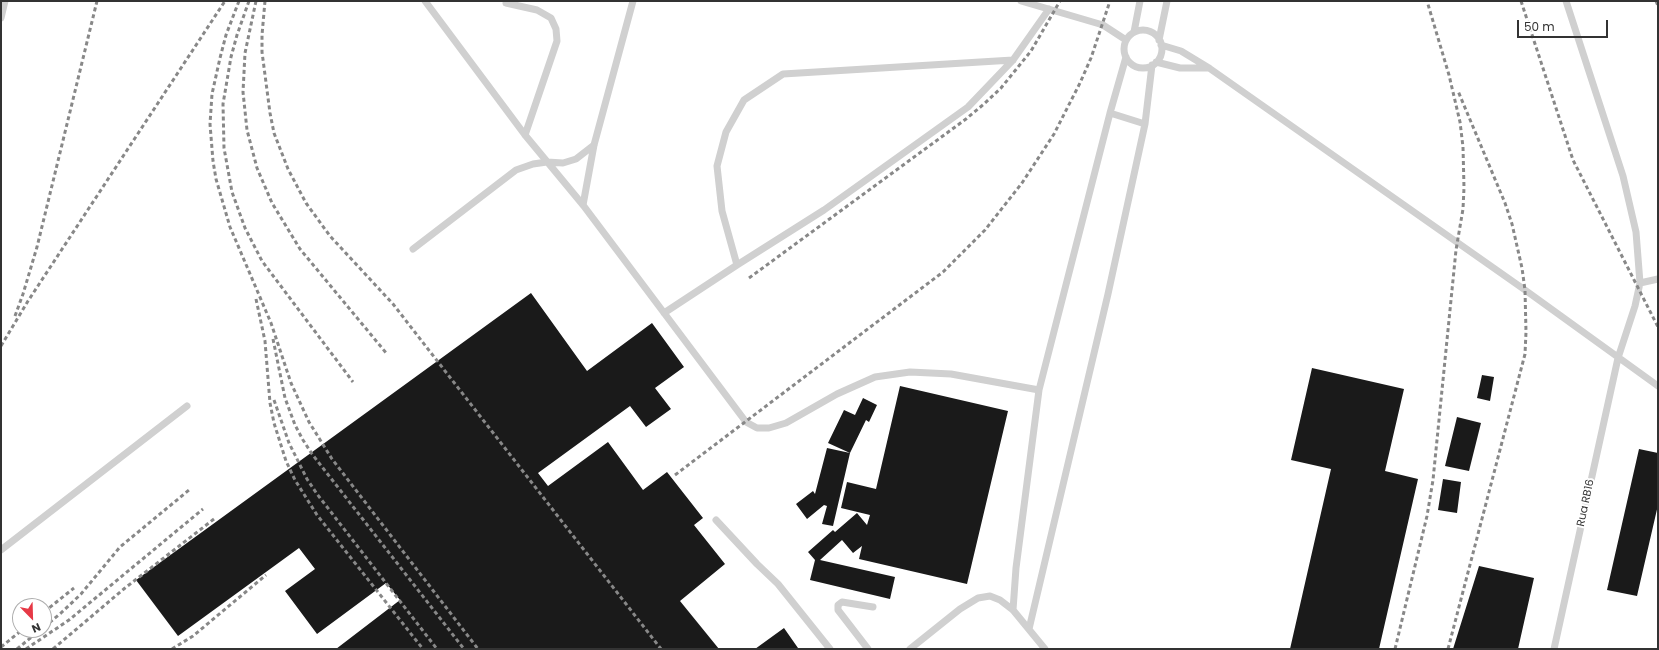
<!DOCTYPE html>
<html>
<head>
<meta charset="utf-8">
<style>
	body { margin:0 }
	#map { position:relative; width:1659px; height:650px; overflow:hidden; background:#fff; font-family:Poppins,sans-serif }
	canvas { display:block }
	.frame { position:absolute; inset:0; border:2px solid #333; pointer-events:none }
	.north { position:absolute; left:12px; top:598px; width:40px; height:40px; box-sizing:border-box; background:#fff; border:1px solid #adadad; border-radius:50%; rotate:157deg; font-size:11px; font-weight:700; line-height:16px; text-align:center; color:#333 }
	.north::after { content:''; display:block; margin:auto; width:14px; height:18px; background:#e63946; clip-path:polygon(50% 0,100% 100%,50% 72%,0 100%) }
	.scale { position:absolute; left:1517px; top:20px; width:91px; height:18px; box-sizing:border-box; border:2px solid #333; border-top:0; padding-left:5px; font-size:12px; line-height:14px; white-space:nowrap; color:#333; -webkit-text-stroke:3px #fff; paint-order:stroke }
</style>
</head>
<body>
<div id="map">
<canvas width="1659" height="650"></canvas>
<div class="frame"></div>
<div class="north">N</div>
<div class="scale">50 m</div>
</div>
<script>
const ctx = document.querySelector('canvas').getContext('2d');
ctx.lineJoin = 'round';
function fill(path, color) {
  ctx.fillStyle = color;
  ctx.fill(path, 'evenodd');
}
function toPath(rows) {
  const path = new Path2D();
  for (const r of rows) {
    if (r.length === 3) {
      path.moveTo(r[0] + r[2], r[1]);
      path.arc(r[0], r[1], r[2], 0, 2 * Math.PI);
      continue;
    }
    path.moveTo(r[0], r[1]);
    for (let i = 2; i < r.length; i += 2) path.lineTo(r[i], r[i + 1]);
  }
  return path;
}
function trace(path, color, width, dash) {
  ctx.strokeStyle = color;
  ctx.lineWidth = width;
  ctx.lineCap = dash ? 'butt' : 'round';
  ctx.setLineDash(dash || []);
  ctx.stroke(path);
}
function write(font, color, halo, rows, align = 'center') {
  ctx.font = font + ' Poppins,sans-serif';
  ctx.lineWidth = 4;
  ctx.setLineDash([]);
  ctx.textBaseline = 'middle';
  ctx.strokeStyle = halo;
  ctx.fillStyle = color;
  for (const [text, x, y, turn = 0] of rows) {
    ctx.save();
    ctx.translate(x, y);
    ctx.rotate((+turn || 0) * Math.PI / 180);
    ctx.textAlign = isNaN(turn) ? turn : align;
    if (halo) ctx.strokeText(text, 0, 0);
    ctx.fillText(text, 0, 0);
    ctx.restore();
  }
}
fill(toPath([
	[531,293,587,371,652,323,684,367,655,388,671,409,646,427,630,406,538,473,548,486,608,442,643,490,667,472,703,518,694,525,725,564,680,601,719,649,336,649,400,600,386,583,317,634,285,591,315,569,299,548,178,636,136,580],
	[1312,368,1404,389,1385,471,1418,479,1379,649,1290,649,1331,469,1291,460],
	[1482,375,1494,377,1490,401,1477,398],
	[900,386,1008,411,967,584,859,559,862,546,853,553,842,540,820,560,895,577,890,599,810,580,815,560,808,552,833,530,835,532,857,513,867,525,870,515,841,508,847,482,876,489],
	[863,398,877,405,869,422,866,420,850,453,828,443,844,410,855,415],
	[1457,417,1481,423,1469,471,1445,466],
	[827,448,850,453,833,526,822,524,827,506,824,505,807,519,796,504,813,491,815,494],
	[1639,449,1658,453,1658,505,1637,596,1607,590],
	[1443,479,1461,482,1457,513,1438,510],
	[1479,566,1534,578,1518,649,1453,649],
	[784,628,798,648,796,649,755,649]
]), '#1a1a1a');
trace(toPath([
	[425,1,525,135,583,205,746,422,757,428,769,428,786,423,837,394,875,377,910,372,951,374,1039,390],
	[1021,1,1103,25,1126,40],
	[506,3,537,10,551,18,556,29,557,41,525,135],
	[1,18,5,1],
	[1143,49,19],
	[1134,32,1140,1],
	[1159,40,1167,1],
	[1161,45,1181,51,1209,68,1525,290,1658,386],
	[1156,62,1180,68,1209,68],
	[1110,113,1145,124],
	[583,205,594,145,633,1],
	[413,249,516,170,533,164,547,162,563,163,576,159,594,145],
	[737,265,824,210,968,107,1013,60,1049,9],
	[1640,283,1658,279],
	[664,313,737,265,722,211,717,166,726,132,744,100,783,74,1013,60],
	[716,520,757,564,778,584,830,649],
	[1,550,187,406],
	[1013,610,1016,568,1039,390,1110,113,1126,57],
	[1029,629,1108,294,1145,124,1152,65],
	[868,649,838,610,838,605,842,602,873,607],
	[910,649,960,609,978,598,990,596,1000,600,1013,610,1045,649],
	[1554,649,1618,358,1635,306,1640,283,1636,232,1623,176,1566,1]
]), '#d0d0d0', 7);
trace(toPath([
	[239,1,226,35,220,58,212,94,210,124,213,161,216,179,230,227,271,323,291,383,309,422,332,459,478,649],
	[249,1,237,35,231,57,223,104,224,148,232,192,245,228,262,261,353,382],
	[256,1,245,53,243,92,247,130,257,168,272,203,300,249,387,354],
	[265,1,262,35,262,52,270,113,274,133,288,169,306,203,330,236,393,304,661,649],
	[1521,1,1573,160,1658,327],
	[1656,1,1658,6],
	[749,278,966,119,984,104,1001,88,1031,51,1060,1],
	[256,299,265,341,270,403,274,423,286,461,295,480,317,515,423,649],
	[15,316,23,294,37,247,97,1],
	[273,339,285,398,295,425,303,440,312,454,464,649],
	[1,346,28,301,225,1],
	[274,400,289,443,307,479,317,494,437,649],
	[675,475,943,272,985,230,1022,183,1054,134,1080,83,1091,58,1110,1],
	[44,612,74,588],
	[44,627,61,613,81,594,120,547,189,490],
	[1,647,22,630],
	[17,649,40,630],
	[26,649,69,620,203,509],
	[53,649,125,588,214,519],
	[172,649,193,636,266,575],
	[1395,649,1427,516,1433,480,1456,250,1463,209,1464,188,1463,147,1460,122,1449,75,1427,1],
	[1448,649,1525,354,1526,332,1525,290,1522,268,1512,224,1505,203,1458,91]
]), '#888', 3, [4, 3]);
write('11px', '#333', '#fff', [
	["Rua RB16",1586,503,-78]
]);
</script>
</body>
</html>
